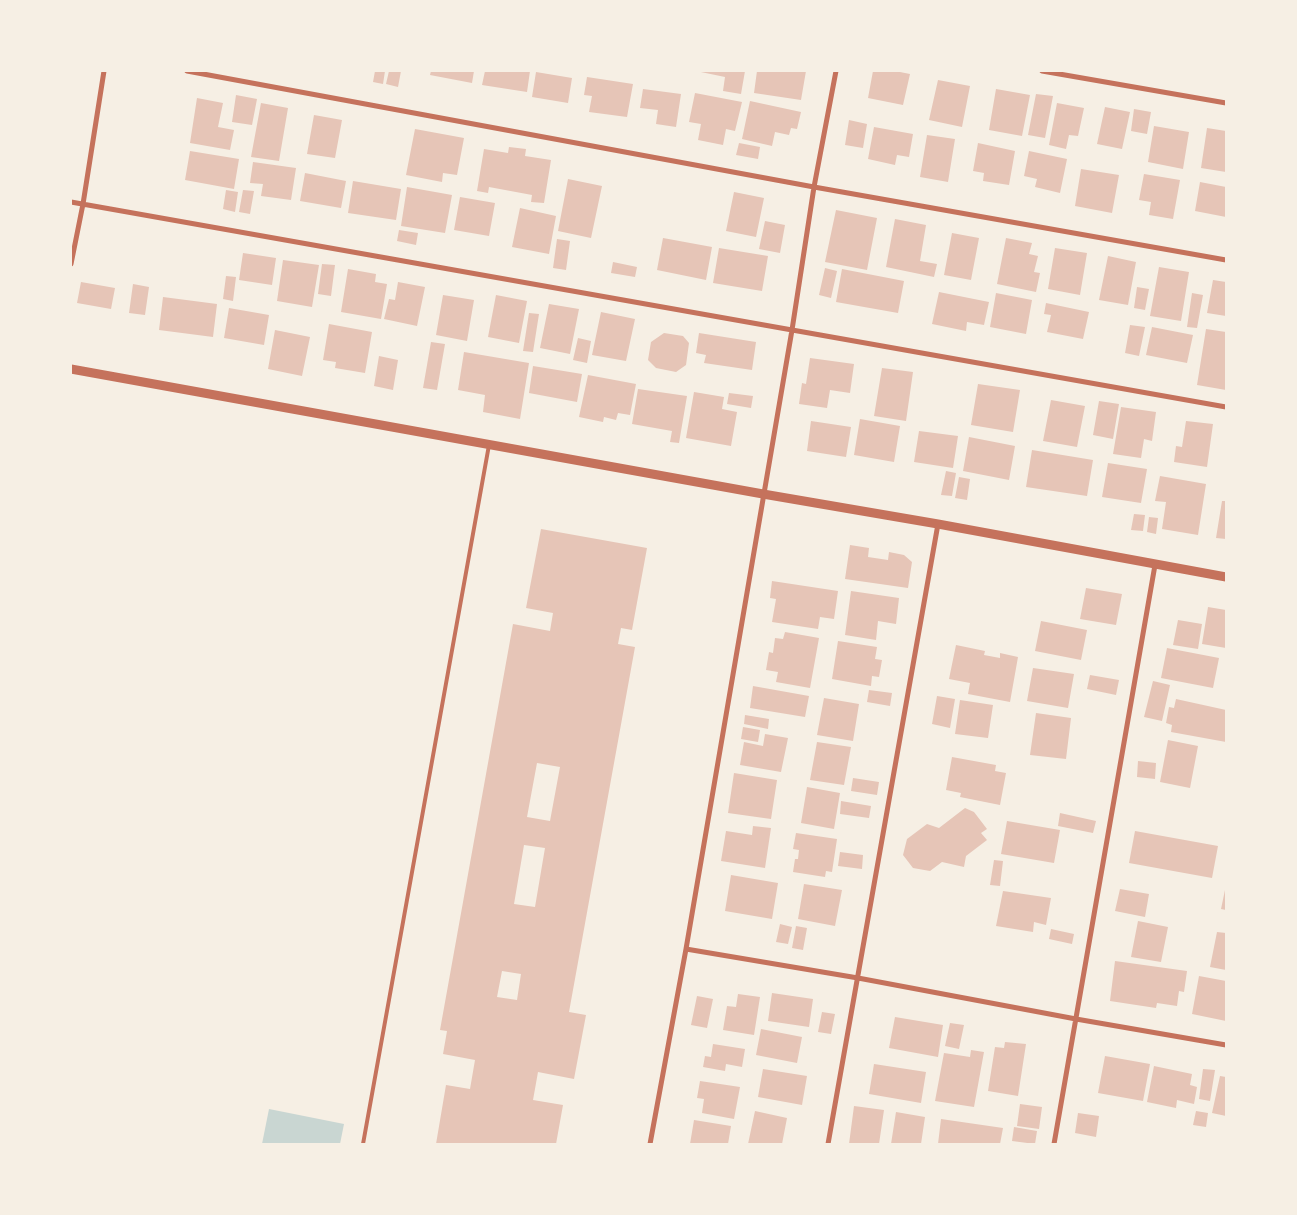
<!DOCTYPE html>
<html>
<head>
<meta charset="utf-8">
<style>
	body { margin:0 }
	#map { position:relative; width:1297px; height:1215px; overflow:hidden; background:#f6efe4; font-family:Helvetica,sans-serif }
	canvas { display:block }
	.frame { position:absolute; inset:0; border:72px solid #f6efe4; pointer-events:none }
</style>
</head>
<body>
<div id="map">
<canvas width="1297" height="1215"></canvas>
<div class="frame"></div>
</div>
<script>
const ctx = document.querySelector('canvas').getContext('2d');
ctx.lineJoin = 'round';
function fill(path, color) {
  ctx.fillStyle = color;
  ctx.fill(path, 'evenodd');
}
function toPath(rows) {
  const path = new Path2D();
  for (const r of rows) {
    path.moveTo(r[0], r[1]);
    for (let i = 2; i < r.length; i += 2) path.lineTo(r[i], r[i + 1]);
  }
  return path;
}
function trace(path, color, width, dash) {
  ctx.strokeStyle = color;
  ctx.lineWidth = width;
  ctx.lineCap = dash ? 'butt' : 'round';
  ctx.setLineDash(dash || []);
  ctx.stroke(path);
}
fill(toPath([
	[269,1109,344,1124,340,1144,262,1144]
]), '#c9d6d2');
fill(toPath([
	[375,71,385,71,383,84,373,82],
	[389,71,401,71,398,87,386,84],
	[431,71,474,71,472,83,430,75],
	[485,71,530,71,527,92,482,85],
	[696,71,745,71,741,94,723,91,725,77],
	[757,71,806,71,801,100,754,93],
	[873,71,895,71,910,74,903,105,868,98],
	[536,72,572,78,568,103,532,97],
	[587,77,633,84,627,117,589,112,592,96,584,95],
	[938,80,970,86,962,127,929,120],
	[643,89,681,94,676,127,656,124,658,110,640,108],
	[996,89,1030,95,1022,136,989,130],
	[695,93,742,102,735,131,726,129,723,145,698,140,701,124,689,122],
	[1036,94,1053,96,1045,138,1028,135],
	[236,95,257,99,252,125,232,122],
	[197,98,223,103,218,127,234,130,230,150,190,143],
	[750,101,801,112,797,129,791,128,789,135,775,132,772,146,742,139],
	[261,103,288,108,279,161,251,157],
	[1057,103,1084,108,1078,136,1069,135,1066,149,1049,145],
	[1105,107,1130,112,1122,149,1097,144],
	[1134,109,1151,112,1147,134,1131,131],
	[314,115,342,120,335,158,307,154],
	[849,120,867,124,863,148,845,145],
	[1154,126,1189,132,1183,169,1148,162],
	[874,127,913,134,909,157,897,155,895,165,868,159],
	[1207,128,1226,131,1226,172,1201,168],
	[415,129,464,138,457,175,443,173,442,182,406,175],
	[927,135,955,139,948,182,920,177],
	[739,143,760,147,758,159,736,155],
	[978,143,1015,151,1009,185,983,181,984,173,973,171],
	[509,147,526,149,525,156,551,160,544,203,531,202,532,195,489,187,488,193,477,191,484,149,508,153],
	[190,151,239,159,234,189,185,180],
	[1029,151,1067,159,1060,193,1035,187,1037,179,1024,176],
	[253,162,296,168,291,200,261,196,263,184,250,183],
	[1081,169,1119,175,1112,213,1075,206],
	[305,173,346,181,341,208,300,201],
	[1144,174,1180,180,1173,219,1149,215,1151,202,1139,200],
	[568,179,602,186,591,238,558,231],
	[353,181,401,189,396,220,348,213],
	[1200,182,1226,187,1226,217,1195,211],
	[407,187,452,195,445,233,401,226],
	[226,190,238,192,235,212,223,209],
	[243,190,254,191,250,214,239,212],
	[734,192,764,198,756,237,726,231],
	[460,197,495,203,489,236,454,230],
	[520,208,556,216,549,254,512,247],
	[836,210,877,218,867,270,825,262],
	[895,219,926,225,920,261,937,264,934,277,886,267],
	[765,221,785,225,780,253,759,249],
	[399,230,418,233,416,245,397,241],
	[952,233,979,238,971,280,944,275],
	[663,238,712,247,706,280,657,270],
	[1006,238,1032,243,1029,254,1038,256,1034,272,1040,273,1036,292,997,284],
	[557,239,570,241,566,270,553,268],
	[719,248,768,256,762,291,713,283],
	[1055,248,1087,253,1080,295,1048,289],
	[243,253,276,258,272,285,239,280],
	[1108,256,1136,262,1128,305,1099,300],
	[283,260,319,265,312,307,277,301],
	[613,262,637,267,635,277,611,273],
	[322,264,335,265,331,296,318,294],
	[1159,267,1189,272,1181,321,1150,316],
	[825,268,837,271,831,298,819,295],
	[348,269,376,274,375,282,387,284,381,319,341,312],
	[842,269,904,281,898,313,836,302],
	[226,276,236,277,233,301,223,299],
	[1213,280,1226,282,1226,316,1207,313],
	[81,282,115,288,111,309,77,303],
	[398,282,425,287,417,326,384,319,389,299,395,300],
	[133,284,149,287,145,315,129,313],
	[1137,287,1149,289,1145,310,1134,308],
	[939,292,989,302,984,325,967,322,966,331,932,324],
	[996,293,1032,300,1026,334,990,327],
	[1192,293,1203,295,1197,328,1187,327],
	[443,295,474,300,467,341,436,335],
	[496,295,527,301,519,343,488,337],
	[163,297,217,304,213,337,159,330],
	[1046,303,1089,312,1083,339,1047,332,1051,315,1044,314],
	[549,304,579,309,570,354,540,348],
	[229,308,269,315,264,345,224,338],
	[601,312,635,319,626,361,592,355],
	[529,313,539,314,533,352,523,351],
	[329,324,372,332,365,373,335,368,336,362,323,360],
	[1130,325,1145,327,1139,356,1125,353],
	[1152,327,1193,335,1187,363,1146,355],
	[1206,329,1226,332,1226,390,1197,385],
	[275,330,310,337,302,376,268,369],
	[664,333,683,336,689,343,686,365,676,372,656,368,648,360,651,342],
	[699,333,756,342,752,370,704,363,706,355,696,353],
	[578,338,591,341,587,363,573,360],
	[431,342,445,344,437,390,423,388],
	[464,352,529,363,520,419,483,412,485,395,458,390],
	[379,356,398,360,393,390,374,386],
	[810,358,854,364,850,393,830,390,827,408,799,404,802,383,806,384],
	[533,366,582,374,577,402,529,393],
	[882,368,913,372,906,421,874,416],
	[588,375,636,384,630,415,618,413,616,420,604,417,603,422,579,417],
	[978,384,1020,390,1013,432,971,425],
	[638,389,687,396,679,443,670,442,672,431,632,424],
	[694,392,724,397,722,409,737,412,731,446,686,438],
	[729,393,753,396,751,408,727,404],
	[1051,400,1085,406,1077,447,1043,441],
	[1099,401,1119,404,1113,439,1093,435],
	[1121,407,1156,412,1152,441,1144,439,1141,458,1113,454],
	[860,419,900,426,894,462,854,455],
	[811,421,851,427,846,457,807,451],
	[1186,421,1213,424,1207,467,1174,462,1176,446,1182,447],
	[919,431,958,436,953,468,914,462],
	[969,437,1015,446,1009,480,963,471],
	[1032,450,1093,460,1087,496,1026,487],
	[1108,463,1147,469,1141,503,1102,497],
	[946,471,956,473,952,496,941,495],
	[1160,476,1206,484,1198,535,1162,529,1166,502,1155,501],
	[959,477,970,479,967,500,955,498],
	[1222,501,1226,501,1226,539,1216,538],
	[1134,514,1145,515,1143,531,1131,530],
	[1149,517,1158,518,1156,534,1147,532],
	[541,529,647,548,632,630,621,628,618,644,635,647,569,1012,586,1015,574,1079,538,1072,533,1100,563,1105,556,1144,436,1144,446,1085,470,1089,475,1060,443,1054,447,1031,440,1030,513,624,550,631,553,613,526,608],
	[537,763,560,767,550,821,527,817],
	[524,845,545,848,535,907,514,904],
	[502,971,521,974,517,1000,497,997],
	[850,545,869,548,868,557,888,560,889,552,904,555,912,562,908,588,845,579],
	[772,581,838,591,834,619,820,617,818,629,772,622,776,599,770,598],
	[1086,588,1122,594,1116,625,1080,619],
	[851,591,899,598,896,624,878,621,876,640,845,635],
	[1208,607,1226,610,1226,648,1202,644],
	[1178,620,1202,624,1198,649,1173,645],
	[1041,621,1087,630,1081,660,1035,651],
	[785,632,819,638,810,688,776,682,778,672,766,670,769,652,773,653,775,638,783,639],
	[838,641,877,647,875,659,882,660,879,677,872,676,871,686,832,679],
	[956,645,985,651,984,655,1000,658,1000,653,1018,657,1010,702,968,694,970,683,949,679],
	[1167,648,1219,658,1213,688,1161,678],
	[1033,668,1074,674,1068,708,1027,701],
	[1090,675,1119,680,1116,695,1087,689],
	[1153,681,1170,685,1162,721,1144,717],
	[753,686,809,696,805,717,750,708],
	[869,690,892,693,890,706,867,702],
	[937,696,955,699,950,728,932,724],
	[824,698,859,704,853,741,817,735],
	[1176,699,1226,710,1226,742,1171,732,1172,725,1166,723,1169,707,1174,708],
	[960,700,993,705,988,738,955,734],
	[1036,713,1071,718,1066,759,1030,755],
	[745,715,769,719,768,729,744,724],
	[743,727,760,730,758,742,741,739],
	[765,734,788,738,781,772,740,765,744,742,763,746],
	[1168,740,1198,746,1190,788,1160,782],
	[817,742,851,747,844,785,810,780],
	[952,757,996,765,995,771,1006,773,1000,805,960,797,961,793,946,790],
	[1138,761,1156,763,1155,779,1137,777],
	[734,773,777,780,771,819,728,813],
	[853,778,879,782,877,795,851,791],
	[807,787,840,793,834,829,801,823],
	[841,801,871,806,869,818,840,814],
	[965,808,974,812,987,829,981,833,987,840,966,856,964,867,942,862,930,871,913,868,903,855,907,839,927,824,939,828],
	[1060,813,1096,821,1093,833,1058,826],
	[1007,821,1060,830,1054,863,1001,854],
	[753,826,771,828,765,868,721,861,726,831,752,835],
	[1135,831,1218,846,1212,878,1129,863],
	[796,833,837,839,832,872,826,871,825,877,793,872,795,859,798,859,799,850,793,849],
	[840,852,863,855,862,869,838,866],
	[994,860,1003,861,1000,886,990,885],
	[731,875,778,883,772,919,725,911],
	[804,884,842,890,835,926,798,919],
	[1120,889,1149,894,1145,917,1115,911],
	[1225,890,1226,890,1226,910,1221,909],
	[1003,891,1051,898,1046,925,1034,922,1033,932,996,926],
	[1138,921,1168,927,1161,962,1131,957],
	[780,924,792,927,788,944,776,942],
	[796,926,807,928,803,950,792,948],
	[1051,929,1074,934,1072,944,1049,939],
	[1217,932,1226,933,1226,970,1210,967],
	[1115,961,1187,971,1184,992,1179,991,1177,1006,1157,1003,1156,1008,1110,1001],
	[1199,976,1226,981,1226,1021,1192,1014],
	[772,993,813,999,809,1027,768,1021],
	[738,994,760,997,754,1035,723,1030,727,1006,736,1007],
	[697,996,713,999,707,1028,691,1025],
	[822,1012,835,1014,831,1034,818,1032],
	[895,1017,943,1025,938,1057,889,1048],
	[950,1023,964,1025,959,1049,945,1046],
	[761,1029,802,1037,797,1063,756,1055],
	[1005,1042,1026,1044,1018,1096,988,1091,995,1047,1004,1048],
	[713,1044,745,1049,742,1067,726,1064,725,1071,703,1067,705,1056,711,1057],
	[971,1050,984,1052,974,1107,935,1101,944,1053,970,1057],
	[1105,1056,1150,1064,1143,1101,1098,1093],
	[874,1064,926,1072,921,1103,869,1094],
	[1154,1066,1192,1074,1190,1085,1197,1087,1194,1104,1177,1100,1176,1108,1147,1102],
	[763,1069,807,1076,802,1105,758,1097],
	[1203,1069,1215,1070,1210,1101,1199,1099],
	[1220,1076,1226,1077,1226,1116,1212,1113],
	[700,1081,740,1087,734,1119,702,1113,704,1099,697,1098],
	[1020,1104,1042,1107,1039,1129,1017,1126],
	[854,1106,884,1110,879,1144,849,1144],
	[755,1111,787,1118,782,1144,748,1144],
	[1196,1111,1208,1113,1206,1127,1193,1125],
	[896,1112,925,1117,921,1144,891,1144],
	[1078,1113,1099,1116,1096,1137,1075,1133],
	[941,1119,1003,1128,1000,1144,938,1144],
	[694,1120,731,1126,728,1144,690,1144],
	[1014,1127,1037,1131,1035,1144,1012,1141]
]), '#e6c5b7');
trace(toPath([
	[363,1144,489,445]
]), '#c5725c', 4);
trace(toPath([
	[187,71,814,187,1226,260],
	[1042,71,1226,103],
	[71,202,1226,407],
	[71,264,83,204,104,71],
	[686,949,858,978,1076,1019,1226,1045],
	[650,1144,686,949,792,330,814,187,836,71],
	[828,1144,938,524],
	[1054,1144,1155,565]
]), '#c5725c', 5);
trace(toPath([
	[71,369,763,494,938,524,1226,577]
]), '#c5725c', 9);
</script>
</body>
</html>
